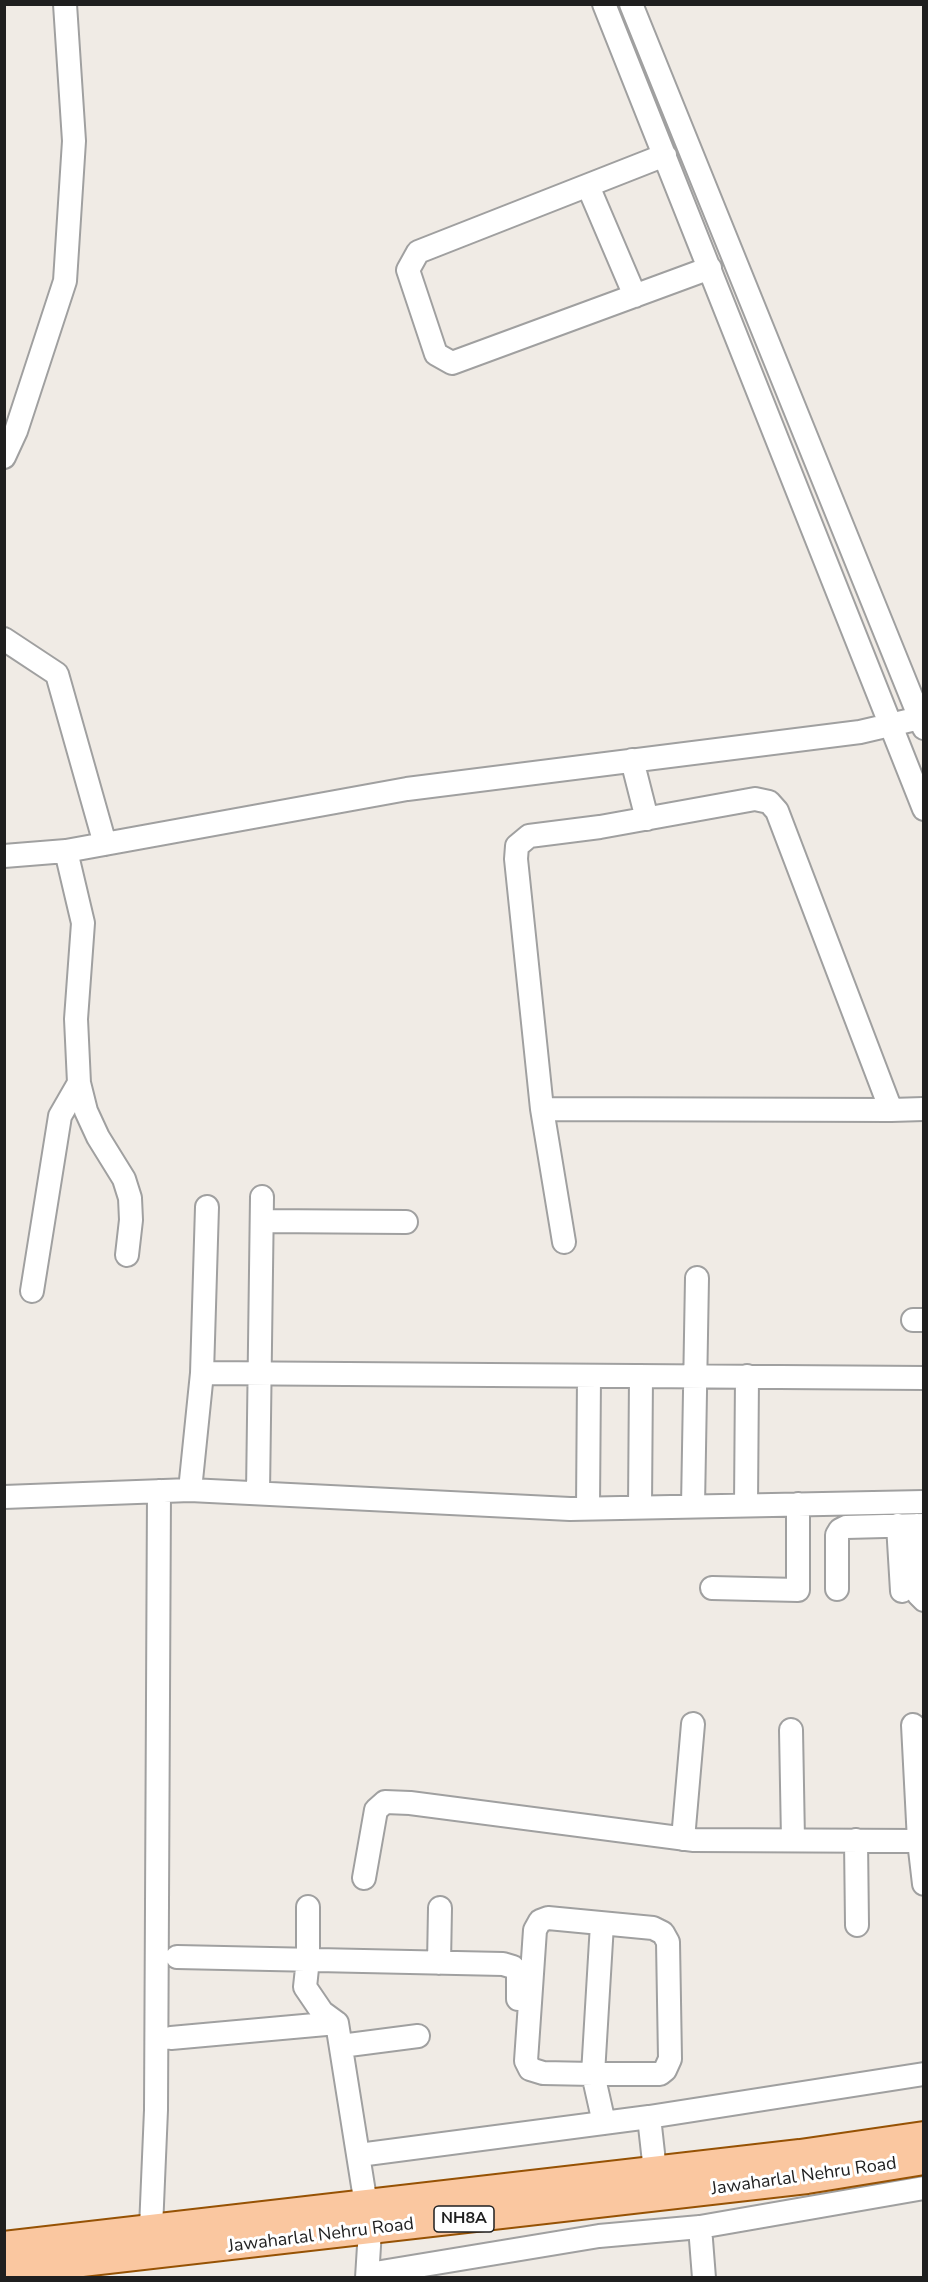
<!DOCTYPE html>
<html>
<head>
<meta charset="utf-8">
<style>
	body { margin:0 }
	#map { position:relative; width:928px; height:2282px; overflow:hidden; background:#f0ebe5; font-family:"Nunito Sans",sans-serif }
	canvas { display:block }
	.frame { position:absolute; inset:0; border:6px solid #1f1f1f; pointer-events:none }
</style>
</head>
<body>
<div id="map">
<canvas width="928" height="2282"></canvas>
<div class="frame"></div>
</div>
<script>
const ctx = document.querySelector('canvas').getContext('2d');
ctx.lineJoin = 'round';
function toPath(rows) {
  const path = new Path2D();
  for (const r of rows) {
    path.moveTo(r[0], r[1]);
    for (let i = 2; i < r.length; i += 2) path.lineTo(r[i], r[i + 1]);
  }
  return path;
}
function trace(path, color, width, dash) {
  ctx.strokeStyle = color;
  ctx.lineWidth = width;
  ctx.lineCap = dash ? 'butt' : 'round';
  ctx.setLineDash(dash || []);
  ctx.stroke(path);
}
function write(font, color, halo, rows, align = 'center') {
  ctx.font = font + ' "Nunito Sans",sans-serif';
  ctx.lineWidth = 6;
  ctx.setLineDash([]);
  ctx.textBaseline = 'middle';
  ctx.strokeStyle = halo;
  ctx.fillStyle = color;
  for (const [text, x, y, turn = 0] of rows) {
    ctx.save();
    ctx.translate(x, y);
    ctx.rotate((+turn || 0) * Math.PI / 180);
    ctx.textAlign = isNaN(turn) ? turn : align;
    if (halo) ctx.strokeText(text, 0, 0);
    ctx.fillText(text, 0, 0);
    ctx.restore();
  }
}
const minor = toPath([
	[604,4,924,809],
	[631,4,924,728],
	[665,155,418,252,408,270,436,354,452,363,710,268],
	[588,186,635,296],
	[4,457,16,431,65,281,74,141,65,4],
	[4,639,57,674,105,844],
	[632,760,647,819],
	[66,851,83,923,76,1019,79,1083,86,1111,98,1137,124,1179,130,1198,131,1220,127,1255],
	[4,856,66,851,407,789,860,732,924,717],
	[542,1109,564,1242],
	[891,1110,777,811,769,802,755,799,600,827,529,836,517,846,516,859,542,1109,891,1110,924,1109],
	[262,1221,406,1222],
	[32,1291,60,1116,79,1083],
	[913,1320,924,1320],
	[202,1373,924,1378],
	[190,1490,202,1373,207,1207],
	[258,1493,262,1197],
	[4,1497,190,1490,570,1509,924,1502],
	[746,1505,747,1376],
	[693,1506,697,1278],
	[640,1507,641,1376],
	[588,1508,589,1376],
	[898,1525,902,1591],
	[917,1525,918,1594,924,1600],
	[712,1588,798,1590,798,1504],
	[837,1589,837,1535,840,1530,846,1527,924,1525],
	[913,1725,919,1841],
	[791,1730,793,1840],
	[683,1839,693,1724],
	[856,1840,857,1925],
	[364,1878,376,1810,385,1802,410,1803,694,1840,919,1841,924,1884],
	[308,1907,308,1959,305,1987,322,2012,337,2023],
	[548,1918,653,1928,663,1933,668,1942,670,2059,665,2070,660,2074,593,2074,543,2073,530,2069,526,2061,535,1930,540,1921,548,1918],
	[602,1924,593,2074,604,2123],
	[177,1957,503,1964,513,1967,518,1973,518,1999],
	[439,1963,440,1908],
	[171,2038,337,2023,370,2230,367,2278],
	[341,2046,418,2036],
	[649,2117,655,2171],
	[359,2155,649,2117,924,2074],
	[700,2227,704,2278],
	[151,2228,156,2110,159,1491],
	[369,2274,599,2236,700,2227,924,2188]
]);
const major = toPath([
	[4,2246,800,2154,924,2136],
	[4,2271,807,2179,924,2160]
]);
trace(minor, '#a0a0a0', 26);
trace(major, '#965204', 32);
trace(minor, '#fff', 22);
trace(major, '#fac7a0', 28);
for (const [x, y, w] of [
	[464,2219,60]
]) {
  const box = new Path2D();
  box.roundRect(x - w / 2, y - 13, w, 26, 4.5);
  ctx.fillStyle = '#fff';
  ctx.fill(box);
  trace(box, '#1f1f1f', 1.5);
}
write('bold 16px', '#1f1f1f', null, [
	["NH8A",464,2219]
]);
write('18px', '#1f1f1f', '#fff', [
	["Jawaharlal Nehru Road",804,2177,-8],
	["Jawaharlal Nehru Road",321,2236,-7]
]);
</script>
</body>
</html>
